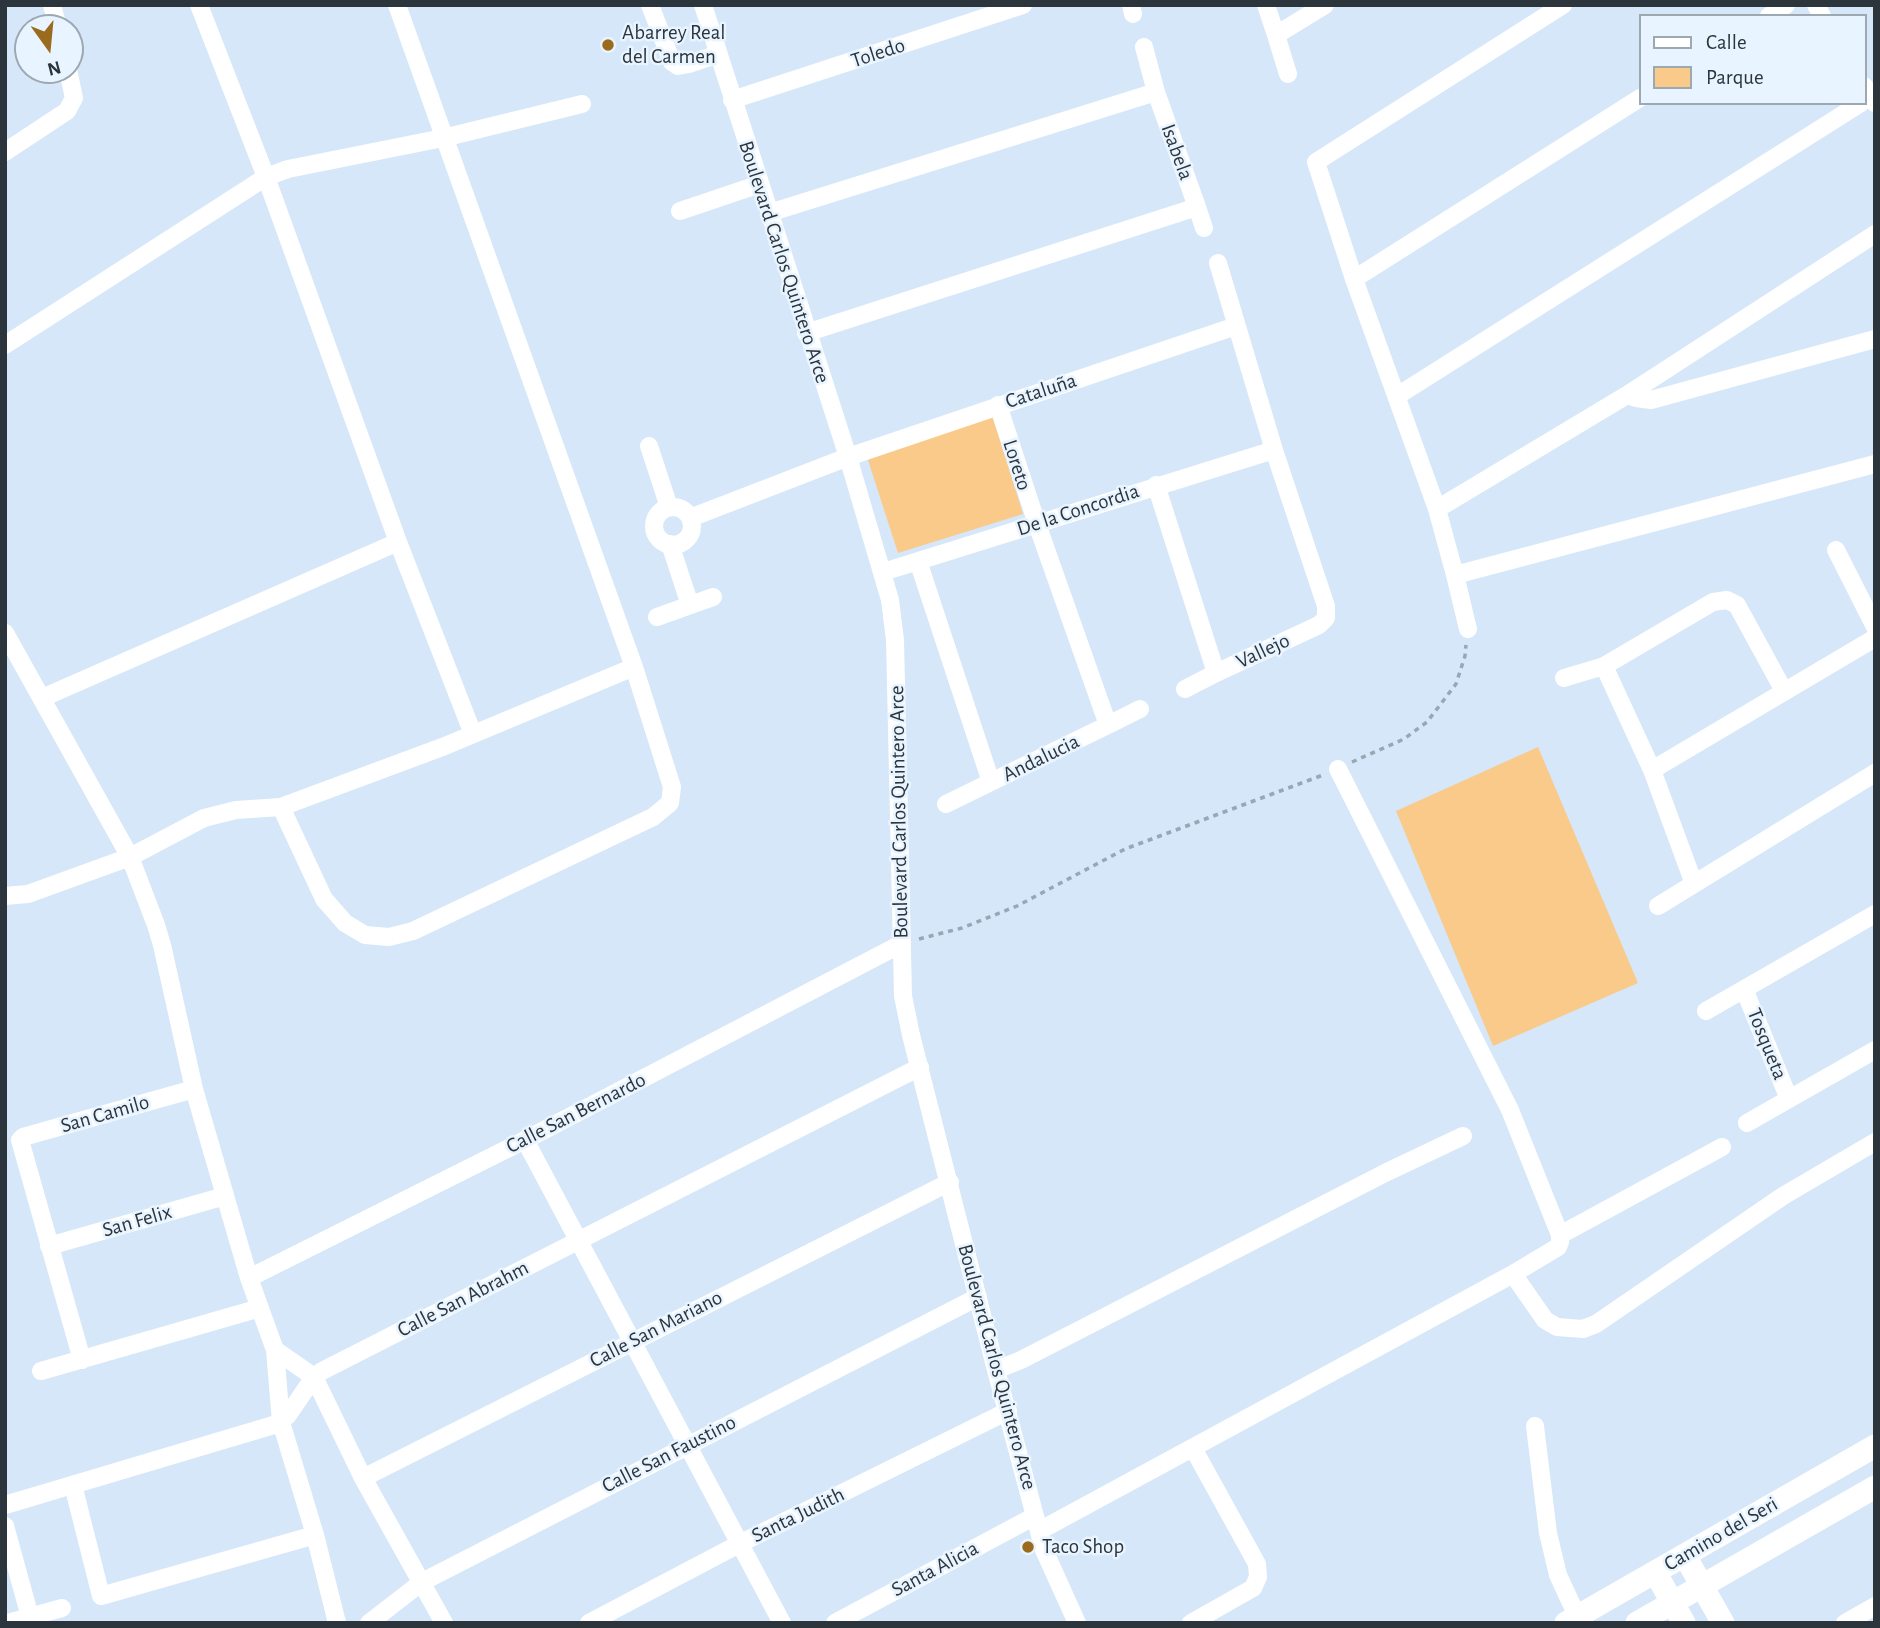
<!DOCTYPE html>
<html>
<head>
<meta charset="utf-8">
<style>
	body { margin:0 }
	#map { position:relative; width:1880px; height:1628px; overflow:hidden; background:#d5e7f9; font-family:"Alegreya Sans",sans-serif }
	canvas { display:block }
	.frame { position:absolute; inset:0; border:7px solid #2d353c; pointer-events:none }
	.legend { position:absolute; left:1639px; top:14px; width:228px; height:91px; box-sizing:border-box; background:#e8f4ff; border:2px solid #9da8b1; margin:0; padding:9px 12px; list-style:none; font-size:21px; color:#2d353c }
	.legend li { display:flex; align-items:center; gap:14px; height:35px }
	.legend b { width:35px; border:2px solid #9da8b1 }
	.north { position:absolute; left:14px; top:14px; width:70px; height:70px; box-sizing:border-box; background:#e8f4ff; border:2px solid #9da8b1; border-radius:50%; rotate:165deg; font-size:19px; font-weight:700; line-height:28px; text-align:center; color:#2d353c }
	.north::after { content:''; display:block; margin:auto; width:24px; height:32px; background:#9b6b1d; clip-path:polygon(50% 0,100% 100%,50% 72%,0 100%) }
</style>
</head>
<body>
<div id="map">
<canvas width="1880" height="1628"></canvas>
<div class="frame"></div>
<ul class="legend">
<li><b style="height:9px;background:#fff"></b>Calle</li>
<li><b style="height:19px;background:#faca8a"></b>Parque</li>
</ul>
<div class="north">N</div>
</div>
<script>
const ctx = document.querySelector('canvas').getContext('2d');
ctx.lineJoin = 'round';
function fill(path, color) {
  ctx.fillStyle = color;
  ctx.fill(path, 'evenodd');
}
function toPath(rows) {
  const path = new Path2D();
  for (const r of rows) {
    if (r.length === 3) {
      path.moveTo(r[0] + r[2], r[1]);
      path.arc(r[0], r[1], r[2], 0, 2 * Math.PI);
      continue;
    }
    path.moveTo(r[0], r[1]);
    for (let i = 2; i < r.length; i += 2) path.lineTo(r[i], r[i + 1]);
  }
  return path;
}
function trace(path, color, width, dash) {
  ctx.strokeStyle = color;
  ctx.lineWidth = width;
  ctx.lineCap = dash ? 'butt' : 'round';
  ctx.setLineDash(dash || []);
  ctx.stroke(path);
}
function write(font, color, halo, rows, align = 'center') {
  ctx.font = font + ' "Alegreya Sans",sans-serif';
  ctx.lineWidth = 5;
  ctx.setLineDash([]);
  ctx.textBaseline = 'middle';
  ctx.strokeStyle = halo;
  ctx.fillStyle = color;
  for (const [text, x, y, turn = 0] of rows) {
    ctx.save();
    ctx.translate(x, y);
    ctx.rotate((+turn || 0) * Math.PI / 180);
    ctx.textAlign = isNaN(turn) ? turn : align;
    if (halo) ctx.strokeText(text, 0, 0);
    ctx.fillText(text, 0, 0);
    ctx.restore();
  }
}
fill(toPath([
	[992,414,1023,514,898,553,867,457],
	[1538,747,1638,983,1493,1046,1396,811]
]), '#faca8a');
trace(toPath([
	[1352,762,1404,739,1427,722,1456,684,1465,656,1466,645],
	[919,939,962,928,1017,906,1125,849,1323,775]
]), '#99a7b5', 3.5, [5, 5]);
trace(toPath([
	[52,5,58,28],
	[199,5,266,177,398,542,473,734],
	[650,5,672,62,678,66,689,64,718,54],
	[703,5,848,457,890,600,895,640,903,996,911,1035,996,1370,1044,1550,1077,1623],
	[1131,5,1133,14],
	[1266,5,1276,35,1325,5],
	[1563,5,1316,162,1354,279,1437,509,1455,575,1875,464],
	[1816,5,1822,16],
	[1769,16,1786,5],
	[1276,35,1288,74],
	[1144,47,1156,92],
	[1864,86,1875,103],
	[732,100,1023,5],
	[5,152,67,111,74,98,68,70],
	[1197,207,1204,228],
	[680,211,760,184],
	[769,213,1156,92,1197,207,806,333],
	[1354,279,1640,98],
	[5,345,266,177,288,169,443,138,582,104],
	[1627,395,1636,398,1651,400,1875,339],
	[1397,396,1861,103],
	[649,446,669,507],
	[1156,485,1216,673,1319,625,1326,618,1326,606,1274,450,1218,263],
	[673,526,19],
	[1437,509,1627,395,1875,234],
	[690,518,848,457,1236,326],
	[670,544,690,605],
	[1836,550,1875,627],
	[918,561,991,782,1108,725,1037,524,998,405],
	[883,572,1274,450],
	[1455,575,1468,629],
	[657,617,713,597],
	[5,633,130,857,156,925,162,945,194,1089,249,1278,275,1350,281,1422,315,1535,337,1623],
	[1604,666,1652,770,1694,884],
	[1564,678,1604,666,1713,602,1727,600,1737,605,1784,691],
	[1185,689,1216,673],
	[42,698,398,542],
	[1108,725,1140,709],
	[1652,770,1875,638],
	[946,804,991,782],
	[281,807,324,899,345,923,365,935,389,937,413,931,653,817,670,803,672,787,634,667,397,5],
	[5,896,28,894,130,857,204,818,236,810,281,807,445,746,634,667],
	[1658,906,1875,773],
	[1744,989,1789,1099],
	[1706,1011,1875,914],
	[1747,1123,1875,1050],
	[525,1140,782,1623],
	[1560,1235,1722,1147],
	[49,1246,225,1196],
	[1513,1274,1545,1320,1557,1327,1583,1329,1596,1324,1783,1196,1875,1142],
	[249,1278,525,1140,901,944],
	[275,1350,314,1377,363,1478,444,1623],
	[82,1360,20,1140,23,1137,194,1089],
	[996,1370,1021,1360,1387,1172,1463,1136],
	[41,1371,260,1308],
	[1535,1426,1548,1533,1558,1575,1577,1616],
	[363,1478,950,1182],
	[73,1485,101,1596,315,1535],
	[5,1505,277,1424,288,1415,314,1377,322,1371,920,1067],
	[5,1526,30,1617],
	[1039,1531,1513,1274,1558,1247,1560,1242,1560,1235,1510,1110,1338,769],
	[8,1623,62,1608],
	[369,1623,422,1582,978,1297],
	[589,1623,741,1543,1008,1411],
	[835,1623,1035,1516],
	[1191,1623,1253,1588,1258,1577,1257,1564,1193,1448],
	[1845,1623,1875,1606]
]), '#fff', 18);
trace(toPath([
	[1685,1556,1723,1623],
	[1655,1572,1684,1623],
	[1566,1623,1875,1446],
	[1637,1623,1875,1487]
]), '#fff', 23);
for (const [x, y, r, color] of [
	[608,45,7,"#9b6b1d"],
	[1028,1547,7,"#9b6b1d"]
]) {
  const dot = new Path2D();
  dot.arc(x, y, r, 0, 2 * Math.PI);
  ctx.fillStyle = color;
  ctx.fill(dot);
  trace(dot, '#e8f4ff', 2.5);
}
write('21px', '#2d353c', '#e8f4ff', [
	["Abarrey Real",622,33],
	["del Carmen",622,57],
	["Taco Shop",1042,1547]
], 'left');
write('21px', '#2d353c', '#e8f4ff', [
	["Toledo",878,53,-18],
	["Isabela",1177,152,70],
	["Boulevard Carlos Quintero Arce",784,262,72],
	["Cataluña",1041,391,-18],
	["Loreto",1017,465,72],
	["De la Concordia",1078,510,-18],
	["Vallejo",1263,651,-25],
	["Andalucia",1041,758,-26],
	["Boulevard Carlos Quintero Arce",899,812,-91],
	["Tosqueta",1767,1044,68],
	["Calle San Bernardo",576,1113,-27],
	["San Camilo",105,1114,-16],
	["San Felix",137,1221,-16],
	["Calle San Abrahm",463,1299,-27],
	["Calle San Mariano",656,1329,-27],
	["Boulevard Carlos Quintero Arce",997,1367,75],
	["Calle San Faustino",669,1454,-27],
	["Santa Judith",798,1515,-26],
	["Camino del Seri",1721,1534,-30],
	["Santa Alicia",935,1569,-28]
]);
</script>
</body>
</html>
